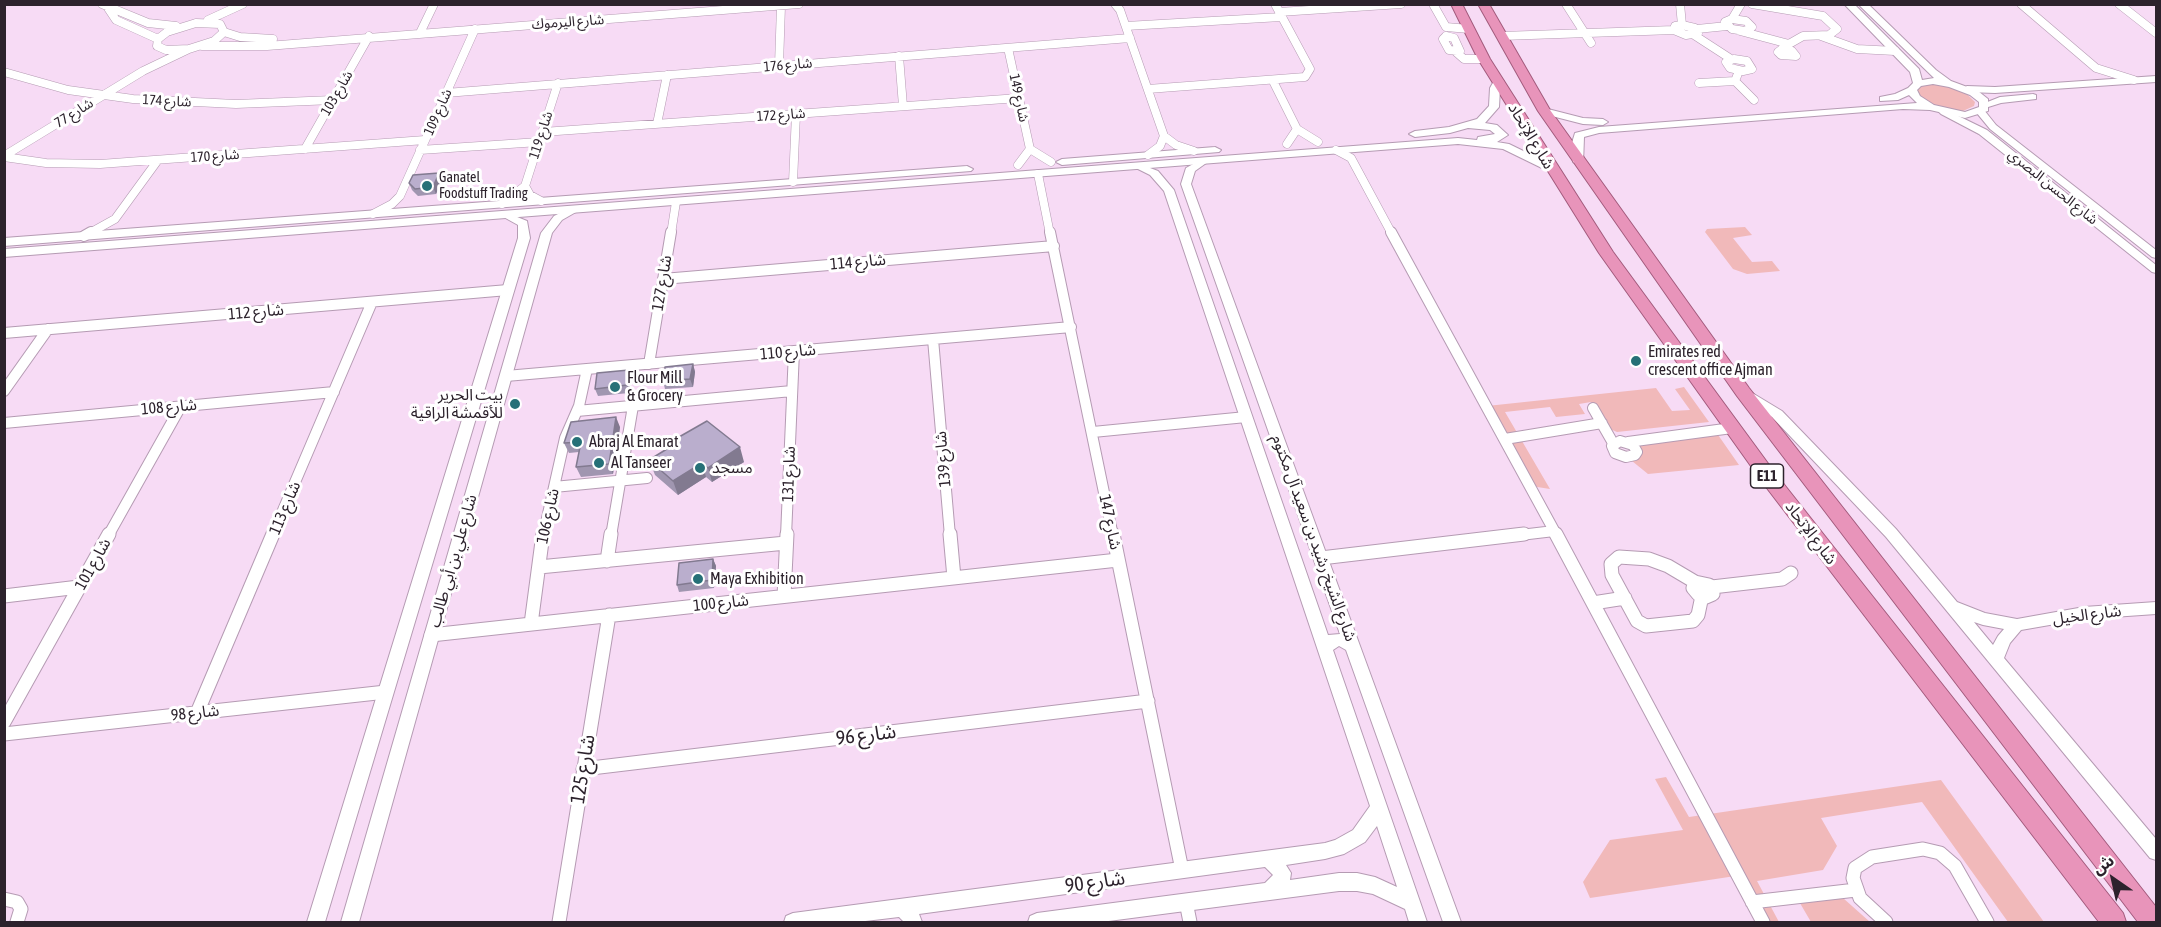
<!DOCTYPE html>
<html>
<head>
<meta charset="utf-8">
<style>
	body { margin:0 }
	#map { position:relative; width:2161px; height:927px; overflow:hidden; background:#f7dbf5; font-family:"Asap Condensed","Noto Sans Arabic",sans-serif }
	canvas { display:block }
	.frame { position:absolute; inset:0; border:6px solid #2c222c; pointer-events:none }
	.north { position:absolute; left:2083px; top:849px; width:60px; height:60px; -webkit-text-stroke:4px #fff; paint-order:stroke; rotate:326deg; font-size:16px; font-weight:700; line-height:24px; text-align:center; color:#2c222c }
	.north::after { content:''; display:block; margin:auto; width:21px; height:27px; background:#2c222c; clip-path:polygon(50% 0,100% 100%,50% 72%,0 100%) }
</style>
</head>
<body>
<div id="map">
<canvas width="2161" height="927"></canvas>
<div class="frame"></div>
<div class="north">ش</div>
</div>
<script>
const ctx = document.querySelector('canvas').getContext('2d');
ctx.lineJoin = 'round';
function fill(path, color) {
  ctx.fillStyle = color;
  ctx.fill(path, 'evenodd');
}
function toPath(rows) {
  const path = new Path2D();
  for (const r of rows) {
    path.moveTo(r[0], r[1]);
    for (let i = 2; i < r.length; i += 2) path.lineTo(r[i], r[i + 1]);
  }
  return path;
}
function trace(path, color, width, dash) {
  ctx.strokeStyle = color;
  ctx.lineWidth = width;
  ctx.lineCap = dash ? 'butt' : 'round';
  ctx.setLineDash(dash || []);
  ctx.stroke(path);
}
function write(font, color, halo, rows, align = 'center') {
  ctx.font = font + ' "Asap Condensed","Noto Sans Arabic",sans-serif';
  ctx.lineWidth = 6;
  ctx.setLineDash([]);
  ctx.textBaseline = 'middle';
  ctx.strokeStyle = halo;
  ctx.fillStyle = color;
  for (const [text, x, y, turn = 0] of rows) {
    ctx.save();
    ctx.translate(x, y);
    ctx.rotate((+turn || 0) * Math.PI / 180);
    ctx.textAlign = isNaN(turn) ? turn : align;
    if (halo) ctx.strokeText(text, 0, 0);
    ctx.fillText(text, 0, 0);
    ctx.restore();
  }
}
fill(toPath([
	[1929,83,1949,86,1966,93,1975,102,1974,106,1963,111,1944,110,1918,99,1916,87],
	[1745,227,1752,235,1733,238,1752,262,1772,261,1780,271,1747,274,1733,269,1705,232,1707,229],
	[1684,387,1709,422,1617,432,1608,428,1591,402,1579,404,1585,414,1556,417,1550,407,1505,412,1550,489,1531,486,1487,406,1656,388,1672,411,1690,410,1675,389],
	[1716,432,1739,465,1648,474,1632,461,1637,458,1634,441],
	[1666,777,1689,817,1941,780,2044,922,2008,922,1922,802,1821,818,1837,846,1823,870,1757,881,1779,922,1768,922,1742,875,1590,898,1583,882,1610,840,1683,830,1655,779],
	[1834,890,1870,922,1811,922,1797,898]
]), '#f1b9ba');
const minorFar2 = toPath([
	[102,4,148,23,176,26],
	[1115,4,1120,10,1164,136,1176,145,1194,151],
	[1433,4,1446,27,1469,29],
	[1566,4,1591,43],
	[1680,4,1682,25],
	[2021,4,2096,68,2134,80],
	[2119,4,2156,33],
	[108,8,116,20,158,39],
	[1279,12,1401,4],
	[1732,19,1746,21,1752,27,1745,31,1732,29,1725,22,1732,19],
	[1732,19,1741,4],
	[208,20,243,4],
	[196,23,220,24,224,32,214,41,189,49,166,50,157,46,158,39,167,32,196,23],
	[1682,25,1695,28,1698,33,1686,35,1674,30,1675,26,1682,25],
	[1126,26,1281,17],
	[1697,29,1727,26],
	[1740,31,1789,44,1803,36,1829,35,1837,29,1823,16,1752,4],
	[224,32,240,37,273,39],
	[420,33,434,4],
	[1694,35,1731,59],
	[1446,36,1454,38,1460,51,1449,50,1443,39,1446,36],
	[1502,36,1674,30],
	[1821,36,1857,49,1895,51],
	[202,46,267,46,799,4],
	[1008,48,1030,149,1051,162],
	[1782,49,1792,51,1796,56,1781,55,1778,52,1782,49],
	[1456,52,1464,59,1484,59],
	[899,56,903,106],
	[1734,59,1747,61,1752,69,1743,71,1730,68,1726,62,1734,59],
	[779,65,781,6],
	[1739,71,1735,81,1754,100],
	[4,72,68,90,133,99,236,104,333,100],
	[1273,81,1297,129,1318,142],
	[1699,83,1735,81],
	[1148,89,1305,77,1310,69,1275,4],
	[446,93,1130,38],
	[657,124,667,75],
	[543,132,1019,98],
	[1287,144,1297,129],
	[305,149,369,36],
	[420,150,539,142],
	[1336,150,1351,158,1392,234],
	[1148,155,1160,146,1164,136],
	[4,156,143,71,189,49],
	[4,157,46,163,100,164,425,140],
	[1018,165,1030,149],
	[1038,174,1050,234],
	[793,182,796,114],
	[525,186,530,195,541,201],
	[502,204,525,186,558,83],
	[373,214,392,204,400,196,475,29],
	[88,234,115,219,158,160],
	[671,234,676,202]
]);
const minorFar1 = toPath([
	[1050,232,1113,536],
	[1391,232,1557,536],
	[84,236,91,232],
	[663,279,1054,246],
	[4,333,508,290],
	[933,339,950,536],
	[649,364,671,232],
	[506,376,1071,327],
	[4,391,48,329],
	[1593,408,1613,443],
	[577,411,792,391],
	[4,423,334,392],
	[1093,432,1246,417],
	[1505,439,1602,423],
	[1620,441,1633,445,1637,452,1635,455,1626,457,1615,453,1612,446,1620,441],
	[1628,442,1732,428],
	[554,487,647,478],
	[108,536,181,406],
	[272,536,372,302],
	[543,536,565,438,579,406,587,369],
	[611,536,633,406],
	[786,536,794,351],
	[1512,536,1554,531]
]);
const minor = toPath([
	[950,534,954,578],
	[1113,534,1182,870],
	[1556,534,1763,922],
	[1321,558,1524,534],
	[607,561,611,534],
	[539,567,786,543],
	[1695,582,1668,566,1649,559,1619,557,1611,564,1612,575,1637,621,1646,626,1693,621,1698,615,1702,596],
	[1695,582,1709,585,1713,594,1706,597,1698,594,1693,588,1695,582],
	[1712,587,1782,579,1791,573],
	[4,596,79,587],
	[784,596,787,534],
	[1593,603,1625,598],
	[531,624,543,534],
	[431,635,1118,560],
	[197,713,273,534],
	[4,722,109,534],
	[4,734,386,692],
	[583,769,1148,701],
	[4,899,17,902,21,909,17,922],
	[1186,902,1190,922],
	[1752,902,1856,890],
	[559,922,609,615],
	[1886,922,1860,898,1853,878,1855,868,1872,857,1923,849,1940,853,1955,866,1987,922]
]);
const tertiary = toPath([
	[2156,76,2156,82,1995,93,1967,92,1962,89,1967,86,1995,87,2156,76],
	[2033,94,2036,95,2036,99,2001,103,1985,108,1980,105,2000,97,2033,94],
	[1944,109,1987,130,2156,265,2156,273,2152,272,1979,134,1941,114,1939,112,1944,109],
	[1981,109,1984,110,1996,125,2156,250,2156,258,2152,257,1990,129,1976,112,1981,109],
	[1204,158,1209,161,1195,171,1191,184,1461,922,1443,922,1346,650,1339,646,1333,650,1427,922,1409,922,1405,909,1373,894,1357,891,1339,891,1101,922,1028,922,1030,916,1037,913,1265,883,1273,875,1265,867,919,914,922,922,904,922,899,917,857,922,784,922,786,916,793,913,1325,843,1335,840,1353,830,1370,806,1164,191,1150,175,1132,166,1137,163,1158,171,1174,190,1328,635,1340,634,1181,184,1186,168,1204,158],
	[1377,826,1397,887,1375,877,1357,873,1339,873,1290,880,1291,873,1286,865,1325,859,1344,854,1365,842,1377,826],
	[572,207,577,210,576,212,562,220,552,233,359,922,341,922,541,233,554,216,572,207],
	[505,212,527,221,530,238,325,922,307,922,518,238,518,225,500,215,505,212],
	[1744,388,1782,411,1896,529,1957,602,1985,613,2017,619,2084,607,2156,602,2156,614,2084,619,2021,630,2010,643,2004,658,2156,839,2156,860,2150,858,1886,537,1772,417,1740,395,1738,392,1740,389,1744,388],
	[1974,622,1983,625,2004,629,1998,636,1993,645,1974,622]
]);
const secondary = toPath([
	[1844,4,1854,4,1919,69,1922,80,1934,78,1858,4,1868,4,1936,70,1951,81,1978,91,1988,99,1988,111,1965,118,1930,110,1903,109,1599,133,1584,137,1583,164,1579,165,1573,162,1571,146,1575,133,1599,127,1917,103,1909,95,1898,100,1880,101,1880,97,1895,94,1908,88,1913,83,1910,72,1844,4],
	[1933,84,1949,87,1970,95,1979,102,1979,107,1965,112,1934,105,1920,96,1917,90,1921,86,1933,84],
	[1495,79,1504,81,1500,88,1499,107,1485,123,1497,125,1508,135,1497,142,1509,144,1554,166,1554,170,1546,170,1503,149,1458,144,4,257,4,249,1458,138,1477,140,1478,137,1495,134,1490,130,1468,128,1450,133,1415,137,1409,134,1415,131,1449,127,1477,119,1489,106,1490,88,1495,79],
	[1544,108,1583,118,1603,119,1608,122,1603,125,1583,124,1540,113,1540,109,1544,108],
	[1215,147,1221,150,1219,152,1062,165,1056,162,1062,159,1215,147],
	[967,166,973,169,971,171,4,246,4,238,967,166]
]);
const trunk = toPath([
	[1451,4,1462,4,1490,59,1613,252,1775,473,2123,913,2126,922,2099,922,1763,483,1599,253,1478,59,1451,4],
	[1478,4,1489,4,1550,110,1749,388,2156,907,2156,922,2138,922,1737,396,1538,111,1478,4]
]);
trace(minorFar2, '#b59bb3', 9);
trace(minorFar1, '#b59bb3', 12);
trace(minor, '#b59bb3', 15);
trace(tertiary, '#b59bb3', 2);
trace(secondary, '#b59bb3', 2);
trace(trunk, '#a35b7d', 2);
trace(minorFar2, '#fff', 8);
trace(minorFar1, '#fff', 10);
trace(minor, '#fff', 13);
fill(tertiary, '#fff');
fill(secondary, '#fff');
fill(trunk, '#e894ba');
fill(toPath([
	[442,180,436,194,418,196,412,190,409,183],
	[693,364,695,372,693,387,665,389,663,381],
	[629,370,632,377,629,393,598,396,595,389],
	[620,427,613,474,581,477,576,467,579,452,569,453,564,443],
	[672,441,744,462,712,482,706,477,678,495,655,475,649,460,674,445],
	[713,559,716,566,714,588,679,592,677,585]
]), '#a096b0');
fill(toPath([
	[439,173,442,180,436,194,433,187],
	[693,364,695,372,693,387,690,379],
	[629,370,632,377,629,393,627,385],
	[616,417,620,427,613,474,609,464],
	[740,447,744,462,712,482,708,468],
	[702,463,706,477,678,495,673,481],
	[713,559,716,566,714,588,712,580]
]), '#827a90');
const building = toPath([
	[439,173,433,187,415,189,409,183,413,175,439,173],
	[693,364,690,379,663,381,665,367,693,364],
	[629,370,627,385,595,389,597,373,629,370],
	[616,417,609,464,576,467,581,442,564,443,571,422,616,417],
	[707,421,740,447,708,468,702,463,673,481,649,460,675,444,672,441,707,421],
	[713,559,712,580,677,585,679,563,713,559]
]);
fill(building, '#baaecd');
trace(building, '#827a90', 1.5);
for (const [x, y, r, color] of [
	[427,186,6,"#267077"],
	[1636,361,6,"#267077"],
	[615,387,6,"#267077"],
	[515,404,6,"#267077"],
	[577,442,6,"#267077"],
	[599,463,6,"#267077"],
	[700,468,6,"#267077"],
	[698,579,6,"#267077"]
]) {
  const dot = new Path2D();
  dot.arc(x, y, r, 0, 2 * Math.PI);
  ctx.fillStyle = color;
  ctx.fill(dot);
  trace(dot, '#fff', 2);
}
write('14px', '#2c222c', '#fff', [
	["شارع اليرموك",568,22,-4],
	["شارع 176",788,65,-5],
	["شارع 103",337,93,-60],
	["شارع 149",1019,98,78],
	["شارع 174",167,101,3],
	["شارع 109",438,112,-66],
	["شارع 77",74,113,-32],
	["شارع 172",781,115,-4],
	["شارع 119",541,135,-72],
	["شارع 170",215,156,-4],
	["شارع الحسن البصري",2053,187,39]
]);
write('14px', '#2c222c', '#fff', [
	["Ganatel",439,178],
	["Foodstuff Trading",439,194]
], 'left');
for (const [x, y, w] of [
	[1767,476,33]
]) {
  const box = new Path2D();
  box.roundRect(x - w / 2, y - 12, w, 24, 4.5);
  ctx.fillStyle = '#fff';
  ctx.fill(box);
  trace(box, '#2c222c', 1.5);
}
write('bold 15px', '#2c222c', null, [
	["E11",1767,476]
]);
write('16px', '#2c222c', '#fff', [
	["شارع الإتحاد",1531,136,59],
	["شارع 114",858,262,-5],
	["شارع 127",662,283,-81],
	["شارع 112",256,312,-5],
	["شارع 110",788,352,-5],
	["شارع 108",169,407,-5],
	["شارع 139",943,459,-95],
	["شارع 131",789,474,-88],
	["شارع 113",285,508,-67],
	["شارع 106",548,516,-78],
	["شارع 147",1110,522,78],
	["شارع الإتحاد",1811,533,53],
	["شارع الشيخ رشيد بن سعيد آل مكتوم",1314,538,70],
	["شارع علي بن أبي طالب",453,561,-74],
	["شارع 101",93,564,-61],
	["شارع 100",721,603,-6],
	["شارع الخيل",2087,615,-7],
	["شارع 98",195,713,-6]
]);
write('16px', '#2c222c', '#fff', [
	["Emirates red",1648,352],
	["crescent office Ajman",1648,370],
	["Flour Mill",627,378],
	["& Grocery",627,396],
	["بيت الحرير",503,395,"right"],
	["للأقمشة الراقية",503,413,"right"],
	["Abraj Al Emarat",589,442],
	["Al Tanseer",611,463],
	["مسجد",712,468],
	["Maya Exhibition",710,579]
], 'left');
write('20px', '#2c222c', '#fff', [
	["شارع 96",866,735,-7],
	["شارع 125",583,769,-81],
	["شارع 90",1095,882,-8]
]);
</script>
</body>
</html>
